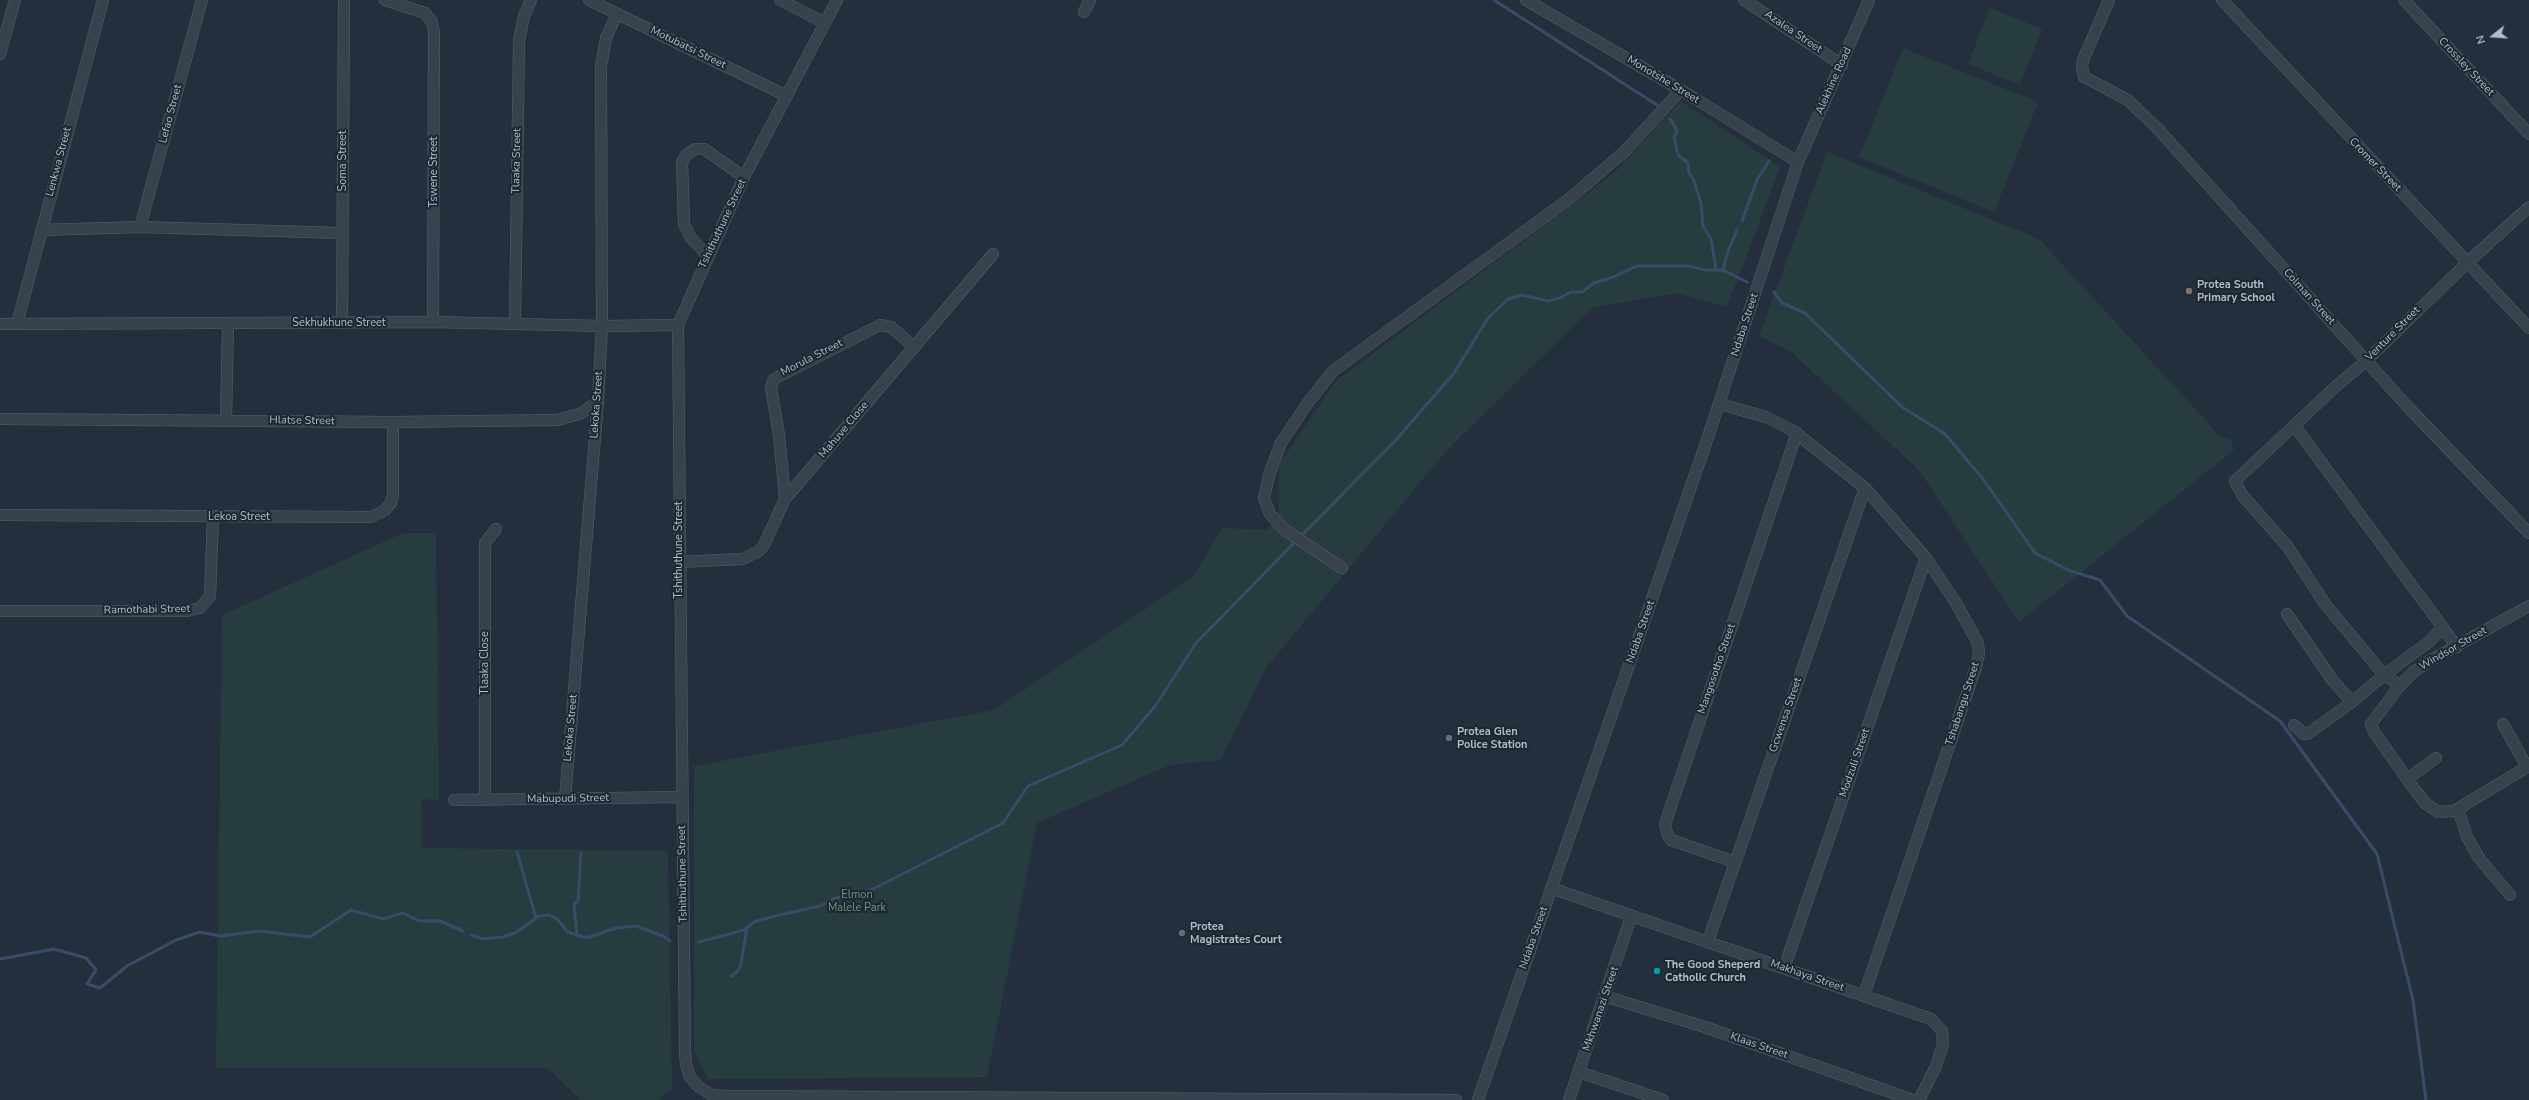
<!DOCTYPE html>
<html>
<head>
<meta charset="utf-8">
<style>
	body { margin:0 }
	#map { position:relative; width:2529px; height:1100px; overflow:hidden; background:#242f3e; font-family:"Nunito Sans",sans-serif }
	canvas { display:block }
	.north { position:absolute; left:2473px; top:16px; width:40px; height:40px; -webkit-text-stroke:3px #1d2633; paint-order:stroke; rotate:253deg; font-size:11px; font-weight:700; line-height:16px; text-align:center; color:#b4bcc9 }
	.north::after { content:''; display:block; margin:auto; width:14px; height:18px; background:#b4bcc9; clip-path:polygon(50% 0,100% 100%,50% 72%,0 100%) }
</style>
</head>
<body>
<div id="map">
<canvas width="2529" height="1100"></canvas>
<div class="north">N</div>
</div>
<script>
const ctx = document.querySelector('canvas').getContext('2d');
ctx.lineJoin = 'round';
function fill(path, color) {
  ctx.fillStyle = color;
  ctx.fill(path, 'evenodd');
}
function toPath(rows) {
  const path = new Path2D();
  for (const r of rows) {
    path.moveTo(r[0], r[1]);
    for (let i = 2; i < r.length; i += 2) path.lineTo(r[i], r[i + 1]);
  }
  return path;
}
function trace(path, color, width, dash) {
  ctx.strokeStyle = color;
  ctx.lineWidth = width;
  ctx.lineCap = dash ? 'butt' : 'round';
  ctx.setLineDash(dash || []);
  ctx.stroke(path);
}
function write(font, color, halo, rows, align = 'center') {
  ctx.font = font + ' "Nunito Sans",sans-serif';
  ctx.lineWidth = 4;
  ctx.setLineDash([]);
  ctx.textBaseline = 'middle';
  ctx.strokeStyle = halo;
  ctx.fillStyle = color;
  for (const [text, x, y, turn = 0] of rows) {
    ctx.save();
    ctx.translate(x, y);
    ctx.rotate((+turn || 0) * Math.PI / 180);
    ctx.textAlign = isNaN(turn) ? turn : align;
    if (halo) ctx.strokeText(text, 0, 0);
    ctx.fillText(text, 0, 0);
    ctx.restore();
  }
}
fill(toPath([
	[1990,8,2042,29,2020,85,1968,64],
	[1903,48,2038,102,1994,212,1859,157],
	[1681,101,1780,167,1727,307,1676,293,1592,308,1448,449,1266,668,1221,760,1170,765,1037,823,987,1077,708,1079,694,1050,694,766,994,710,1192,578,1222,528,1268,530,1279,510,1279,464,1336,381,1613,174],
	[1827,152,2039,239,2221,437,2231,440,2234,450,2019,622,1919,470,1791,352,1759,336],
	[403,533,436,533,439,800,421,799,422,848,668,851,672,1088,658,1100,581,1100,548,1068,216,1068,222,615]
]), '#263c3f');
trace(toPath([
	[1494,0,1657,105],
	[1670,119,1675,127,1677,132,1674,137,1677,151,1679,156,1688,163,1689,173,1694,181,1701,203,1703,226,1711,239,1716,269],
	[1742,221,1757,180,1769,161],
	[1723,270,1727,254,1737,230],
	[1774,292,1782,303,1805,313,1902,407,1945,434,1983,479,2035,553,2068,570,2100,580,2127,616,2280,721,2377,854,2413,1000,2426,1100],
	[1300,537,1395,441,1454,373,1488,318,1508,299,1522,295,1548,301,1560,298,1571,292,1582,292,1594,283,1613,277,1637,266,1688,266,1706,270,1723,270,1747,282],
	[517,852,536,918],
	[471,935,483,939,503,937,517,932,539,916,549,915,557,919,568,932,587,938,616,928,636,926,663,936,670,941],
	[577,936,574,904,578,901,581,853],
	[699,942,744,930,754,922,775,916,820,906,835,898,853,896,873,889,1003,823,1028,786,1122,745,1156,705,1196,643,1296,541],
	[0,959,54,949,86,958,96,970,87,984,100,988,127,966,176,940,200,932,220,936,260,931,310,937,351,910,383,919,403,913,419,921,440,921,463,931],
	[731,976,737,972,741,964,747,928]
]), '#394c67', 3);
const minor = toPath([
	[385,0,425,13,432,22,434,33,433,322],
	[589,0,787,96],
	[780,0,825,23],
	[837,0,744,177,678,325,685,1052,686,1064,690,1077,699,1087,712,1095,725,1096,1456,1100],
	[1526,0,1681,90,1798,162],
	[1744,0,1842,65],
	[2109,0,2083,60,2082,67,2084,77,2128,100,2158,129,2407,406,2529,533],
	[2222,0,2529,328],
	[2404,0,2529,134],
	[1084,12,1090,0],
	[0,54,15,0],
	[140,227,202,0],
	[41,230,140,227,342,233],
	[708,256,691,238,684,224,682,163,686,155,695,149,704,149,744,177],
	[342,323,344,0],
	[0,324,433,322,602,326,678,325],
	[17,324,103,0],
	[515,324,519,41,524,16,531,0],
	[1720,404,1766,417,1792,430,1865,488,1926,558,1956,603,1978,643,1979,654,1976,667,1864,995],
	[0,419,393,422,558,420,582,413,598,401],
	[226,420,228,323],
	[2294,425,2457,647],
	[785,499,779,435,771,388,774,379,880,325,891,327,914,347],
	[0,515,371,517,385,510,391,503,393,495,393,422],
	[679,562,743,559,759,551,764,545,785,499,993,254],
	[1342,568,1285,530,1270,514,1264,498,1270,472,1281,443,1307,404,1333,371,1569,199,1624,152,1681,90],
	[2529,606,2431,660,2412,673,2398,688,2371,724,2374,732,2415,790,2425,803,2438,812,2454,811,2529,766],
	[0,611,187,611,200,608,210,596,213,517],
	[2287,614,2333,681,2352,702,2384,675,2429,642,2442,628],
	[2400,685,2384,675,2325,604,2288,547,2243,496,2235,481,2334,388,2366,361,2468,262,2529,207],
	[2503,724,2527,767],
	[2294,725,2304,734,2309,733,2352,702],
	[2407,779,2436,758],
	[565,799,598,401,602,326,601,67,606,38,617,14],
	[454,800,682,797],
	[485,800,485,543,496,529],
	[2458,809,2467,837,2479,858,2510,895],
	[1735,862,1671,840,1667,833,1665,824,1797,433],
	[1551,888,1931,1019,1942,1031,1943,1044,1936,1066,1919,1100],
	[1708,941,1865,488],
	[1784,968,1926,558],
	[1604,996,1705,1027,1913,1100],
	[1579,1072,1663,1100],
	[1478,1100,1705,446,1798,162,1869,0],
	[1569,1100,1631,917]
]);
trace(minor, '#565f6c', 12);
trace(minor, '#38414e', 11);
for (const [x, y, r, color] of [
	[2189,291,4,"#8d6e63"],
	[1449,738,4,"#5c6f8a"],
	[1182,933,4,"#5c6f8a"],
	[1657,971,4,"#0f9aa8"]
]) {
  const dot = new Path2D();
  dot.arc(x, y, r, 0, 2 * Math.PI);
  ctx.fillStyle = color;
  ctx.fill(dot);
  trace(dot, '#1d2633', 1.5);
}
write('11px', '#b4bcc9', '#1d2633', [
	["Azalea Street",1793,32,34],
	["Motubatsi Street",688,48,26],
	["Crossley Street",2466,67,47],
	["Monotshe Street",1663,80,31],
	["Alekhine Road",1834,81,-66],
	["Lefao Street",171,114,-75],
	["Soma Street",343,161,-90],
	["Tlaaka Street",517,161,-89],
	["Lenkwa Street",59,162,-75],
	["Cromer Street",2375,165,46],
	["Tswene Street",434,172,-90],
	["Tshithuthune Street",723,224,-65],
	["Colman Street",2309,297,48],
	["Sekhukhune Street",339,323],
	["Ndaba Street",1745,325,-72],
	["Venture Street",2393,334,-45],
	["Morula Street",812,358,-27],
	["Lekoka Street",597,405,-86],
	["Hlatse Street",302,421,1],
	["Mahuve Close",844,430,-50],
	["Lekoa Street",239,517],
	["Tshithuthune Street",679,550,-90],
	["Ramothabi Street",147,610,-1],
	["Ndaba Street",1641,632,-71],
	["Windsor Street",2453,649,-30],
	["Tlaaka Close",485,663,-90],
	["Mangosotho Street",1717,669,-71],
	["Tshabangu Street",1963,704,-72],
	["Gcwensa Street",1786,715,-71],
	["Lekoka Street",571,728,-85],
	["Modzuli Street",1855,763,-71],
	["Mabupudi Street",568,799,-1],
	["Tshithuthune Street",683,874,-91],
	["Ndaba Street",1534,938,-71],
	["Makhaya Street",1807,976,19],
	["Mkhwanazi Street",1601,1009,-71],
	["Klaas Street",1759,1046,19]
]);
write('bold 11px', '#b4bcc9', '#1d2633', [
	["Protea South",2197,285],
	["Primary School",2197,298],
	["Protea Glen",1457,732],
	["Police Station",1457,745],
	["Protea",1190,927],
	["Magistrates Court",1190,940],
	["The Good Sheperd",1665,965],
	["Catholic Church",1665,978]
], 'left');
write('11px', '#6b9a76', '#1d2633', [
	["Elmon",857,895],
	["Malele Park",857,908]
]);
</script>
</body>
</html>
